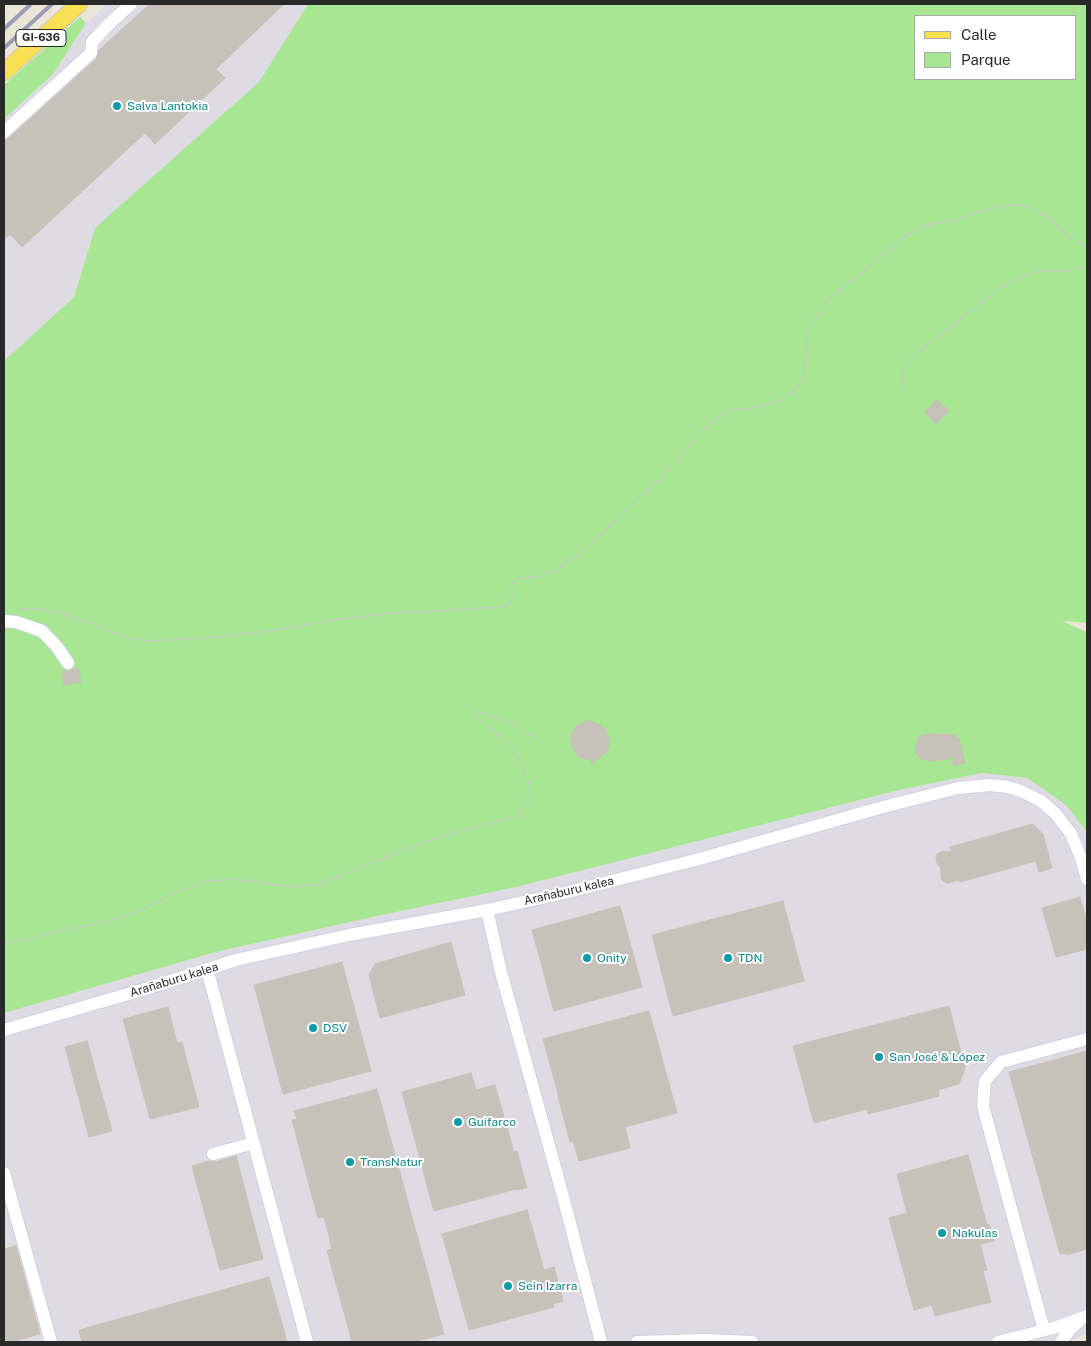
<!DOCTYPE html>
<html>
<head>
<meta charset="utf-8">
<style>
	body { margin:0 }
	#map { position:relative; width:1091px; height:1346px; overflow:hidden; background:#ece6d9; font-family:"Public Sans",sans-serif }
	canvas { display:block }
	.frame { position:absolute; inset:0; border:5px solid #292929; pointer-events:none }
	.legend { position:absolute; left:914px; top:15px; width:162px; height:65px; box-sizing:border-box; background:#fff; border:1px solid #a9a9a9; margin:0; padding:6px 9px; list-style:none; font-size:15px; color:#292929 }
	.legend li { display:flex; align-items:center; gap:10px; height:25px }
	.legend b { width:25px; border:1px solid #a9a9a9 }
</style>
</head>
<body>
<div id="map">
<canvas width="1091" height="1346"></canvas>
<div class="frame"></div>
<ul class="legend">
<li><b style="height:6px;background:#f8e052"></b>Calle</li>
<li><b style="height:14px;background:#a7e692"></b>Parque</li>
</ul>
</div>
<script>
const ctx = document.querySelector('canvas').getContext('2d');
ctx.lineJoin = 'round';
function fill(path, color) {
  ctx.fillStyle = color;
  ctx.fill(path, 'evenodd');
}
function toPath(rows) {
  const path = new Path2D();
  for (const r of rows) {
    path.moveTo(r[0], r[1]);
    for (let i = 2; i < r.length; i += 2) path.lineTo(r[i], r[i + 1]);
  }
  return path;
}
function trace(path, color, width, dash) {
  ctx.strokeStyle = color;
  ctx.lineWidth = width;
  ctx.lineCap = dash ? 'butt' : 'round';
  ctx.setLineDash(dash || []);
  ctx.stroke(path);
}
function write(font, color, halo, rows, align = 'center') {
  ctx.font = font + ' "Public Sans",sans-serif';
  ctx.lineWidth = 4;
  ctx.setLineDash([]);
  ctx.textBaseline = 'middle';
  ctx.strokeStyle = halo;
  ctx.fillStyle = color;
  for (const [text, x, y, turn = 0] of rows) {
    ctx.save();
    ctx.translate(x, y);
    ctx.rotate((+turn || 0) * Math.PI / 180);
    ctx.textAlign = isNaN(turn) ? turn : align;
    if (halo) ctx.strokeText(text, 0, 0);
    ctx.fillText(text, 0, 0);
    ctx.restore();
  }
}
fill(toPath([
	[107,4,308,4,259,82,95,228,74,297,4,361,4,119,53,74,86,23],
	[982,773,1027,778,1066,805,1087,832,1087,1333,1076,1339,1063,1342,4,1342,4,1013,216,952,377,916,516,887,899,790]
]), '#dedbe4');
fill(toPath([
	[308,4,1087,4,1087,623,1062,621,1087,632,1087,832,1066,805,1027,778,982,773,899,790,516,887,377,916,216,952,4,1013,4,361,74,297,95,228,259,82],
	[915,16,1075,16,1075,79,915,79],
	[80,17,86,23,53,74,4,119,4,85]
]), '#a7e692');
const building = toPath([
	[150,4,284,4,216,69,225,78,155,144,145,133,22,247,10,234,4,240,4,140,9,138,96,59,99,50,150,4],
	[937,400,949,411,936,424,925,413,937,400],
	[78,668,81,682,64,685,62,671,69,671,78,668],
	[588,721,593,722,601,725,607,732,609,737,609,745,606,752,592,764,591,760,579,757,573,749,571,742,571,737,573,730,578,725,588,721],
	[928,734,955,735,956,738,959,738,965,763,954,766,951,757,938,761,938,760,930,761,921,759,917,755,915,750,916,744,918,738,922,736,928,734],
	[1033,824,1043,834,1052,868,1039,872,1036,861,960,882,959,880,947,883,943,881,941,878,941,868,937,863,936,858,937,854,942,851,952,852,950,847,1033,824],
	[1080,897,1087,922,1087,949,1056,957,1042,908,1080,897],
	[783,901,804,981,673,1016,652,935,783,901],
	[620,906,642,987,554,1011,532,930,620,906],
	[451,942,465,995,380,1018,369,975,375,964,451,942],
	[342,962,371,1071,283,1094,254,985,342,962],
	[949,1006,965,1068,959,1084,938,1090,939,1096,868,1114,867,1109,814,1123,793,1046,949,1006],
	[168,1007,177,1043,182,1042,199,1107,150,1119,123,1019,168,1007],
	[649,1011,677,1113,625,1127,630,1148,579,1161,573,1141,570,1142,558,1097,559,1097,543,1039,649,1011],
	[87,1041,112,1131,89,1137,65,1047,87,1041],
	[1087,1051,1087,1249,1066,1255,1066,1253,1060,1254,1009,1072,1087,1051],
	[471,1073,476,1090,495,1085,514,1152,517,1151,527,1188,517,1190,516,1189,434,1211,402,1092,471,1073],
	[377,1089,444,1334,413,1342,352,1342,327,1250,332,1249,330,1240,324,1217,318,1218,292,1120,297,1119,294,1111,377,1089],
	[968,1155,987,1225,989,1224,994,1241,980,1244,987,1270,983,1271,991,1302,935,1316,932,1305,914,1310,889,1218,907,1213,897,1174,968,1155],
	[236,1156,263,1259,220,1270,192,1166,209,1161,215,1162,236,1156],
	[527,1210,544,1270,554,1267,563,1301,553,1304,554,1307,469,1330,442,1234,527,1210],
	[16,1246,40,1334,10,1342,4,1342,4,1249,16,1246],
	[269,1277,287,1342,82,1342,79,1330,269,1277]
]);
fill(building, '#c7c2b9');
trace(building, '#c7c2b3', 1);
const minor = toPath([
	[4,132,91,53,92,42,111,22,131,4],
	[4,621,16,622,42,631,57,647,68,663],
	[487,910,501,972,564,1200,601,1342],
	[207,969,307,1342],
	[4,1030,142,990,236,960,349,935,487,910,560,894,703,858,883,807,958,788,990,785,1008,787,1021,791,1041,801,1056,814,1071,834,1081,858,1087,879],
	[213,1154,254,1143],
	[4,1173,51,1342],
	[1044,1330,983,1106,985,1081,1001,1062,1087,1039],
	[637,1342,706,1340,752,1342],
	[998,1342,1057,1327,1087,1316],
	[1061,1342,1070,1329,1079,1321]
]);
const major = toPath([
	[4,72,79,4]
]);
trace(minor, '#ced1e3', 14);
trace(major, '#c7c7c7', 18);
trace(toPath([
	[904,391,901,379,904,368,916,355,1000,287,1022,276,1040,271,1065,271,1083,268,1087,265],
	[18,610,40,609,61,613,85,621,116,634,135,639,156,641,206,638,269,631,340,619,383,614,504,607,512,601,511,585,516,579,540,576,555,571,578,555,618,519,664,475,681,455,695,437,714,420,733,410,755,408,779,401,795,391,804,376,807,335,812,323,830,299,902,238,918,229,931,224,949,222,994,208,1016,205,1031,207,1048,218,1075,241,1087,247],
	[4,943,28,940,54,932,110,921,134,913,178,891,207,881,234,879,291,887,316,885,425,842,493,822,518,816,528,803,529,783,520,760,509,745,476,715,477,711,510,723,541,741]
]), '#c7c7c7', 2, [4, 2.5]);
trace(minor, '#fff', 12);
trace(major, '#f8e052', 16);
trace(toPath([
	[4,29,31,4],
	[4,48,52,4]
]), '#9c9db4', 4);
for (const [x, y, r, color] of [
	[117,106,5,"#0f9aa8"],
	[587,958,5,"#0f9aa8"],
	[728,958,5,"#0f9aa8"],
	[313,1028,5,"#0f9aa8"],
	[879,1057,5,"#0f9aa8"],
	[458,1122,5,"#0f9aa8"],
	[350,1162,5,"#0f9aa8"],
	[942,1233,5,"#0f9aa8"],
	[508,1286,5,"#0f9aa8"]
]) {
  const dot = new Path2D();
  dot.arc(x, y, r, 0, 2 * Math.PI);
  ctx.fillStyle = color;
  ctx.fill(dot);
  trace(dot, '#fff', 2);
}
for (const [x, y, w] of [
	[41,38,50]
]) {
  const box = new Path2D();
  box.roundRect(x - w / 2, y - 8.5, w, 17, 4);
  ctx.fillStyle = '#fff';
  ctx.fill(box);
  trace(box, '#292929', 1);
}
write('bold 11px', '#292929', null, [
	["GI-636",41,38]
]);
write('12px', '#0d838f', '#fff', [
	["Salva Lantokia",127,106],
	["Onity",597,958],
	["TDN",738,958],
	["DSV",323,1028],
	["San José & López",889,1057],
	["Guifarco",468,1122],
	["TransNatur",360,1162],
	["Nakulas",952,1233],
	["Sein Izarra",518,1286]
], 'left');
write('12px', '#292929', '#fff', [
	["Arañaburu kalea",569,891,-13],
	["Arañaburu kalea",174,980,-17]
]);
</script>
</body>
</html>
